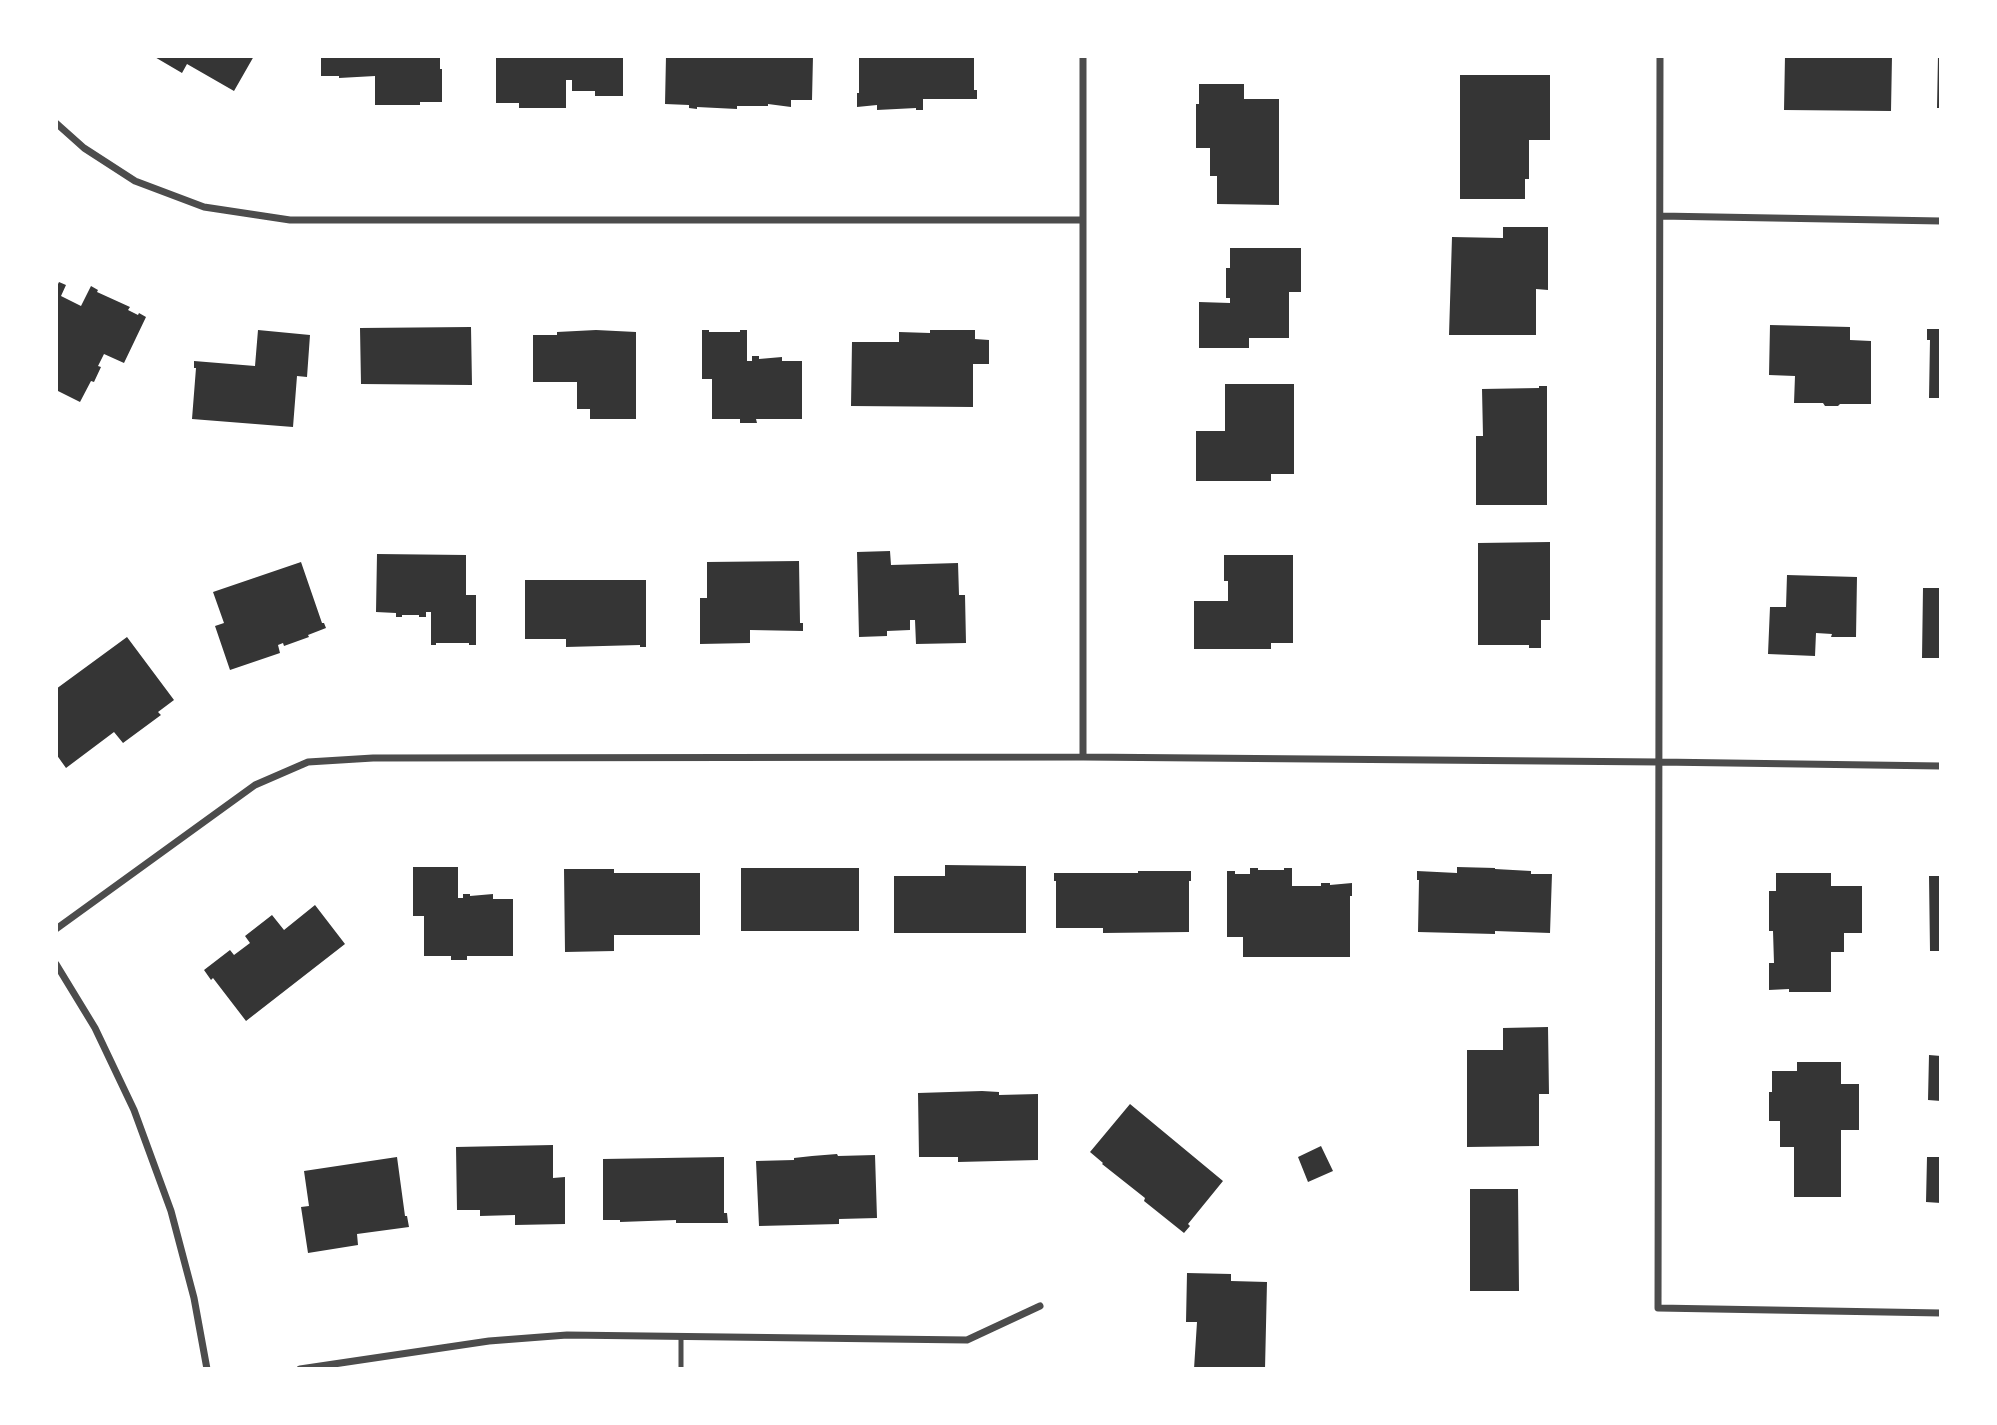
<!DOCTYPE html>
<html>
<head>
<meta charset="utf-8">
<style>
	body { margin:0 }
	#map { position:relative; width:1997px; height:1425px; overflow:hidden; background:#fff; font-family:"Nunito Sans",sans-serif }
	canvas { display:block }
	.frame { position:absolute; inset:0; border:58px solid #fff; pointer-events:none }
</style>
</head>
<body>
<div id="map">
<canvas width="1997" height="1425"></canvas>
<div class="frame"></div>
</div>
<script>
const ctx = document.querySelector('canvas').getContext('2d');
ctx.lineJoin = 'round';
function fill(path, color) {
  ctx.fillStyle = color;
  ctx.fill(path, 'evenodd');
}
function toPath(rows) {
  const path = new Path2D();
  for (const r of rows) {
    path.moveTo(r[0], r[1]);
    for (let i = 2; i < r.length; i += 2) path.lineTo(r[i], r[i + 1]);
  }
  return path;
}
function trace(path, color, width, dash) {
  ctx.strokeStyle = color;
  ctx.lineWidth = width;
  ctx.lineCap = dash ? 'butt' : 'round';
  ctx.setLineDash(dash || []);
  ctx.stroke(path);
}
fill(toPath([
	[153,56,254,56,234,91,187,64,182,73],
	[321,56,440,56,440,69,442,69,442,102,420,102,420,105,375,105,375,76,339,78,339,76,321,76],
	[514,56,623,56,623,96,595,96,595,91,572,91,572,80,566,80,566,108,519,108,519,103,496,103,496,58,514,58],
	[666,56,813,56,812,100,791,100,791,107,768,104,768,106,737,106,737,109,697,107,697,109,689,108,689,105,665,104],
	[859,56,974,56,974,90,977,90,977,99,923,99,923,110,916,110,916,108,877,110,877,105,857,107,857,93,859,93],
	[1785,56,1892,56,1891,111,1784,110],
	[1938,56,1941,56,1941,108,1937,108],
	[1460,75,1550,75,1550,140,1529,140,1529,179,1525,179,1525,199,1460,199],
	[1199,84,1244,84,1244,99,1279,99,1279,205,1217,204,1217,176,1210,176,1210,148,1196,148,1196,104,1199,104],
	[1503,227,1548,227,1548,290,1536,289,1536,335,1449,335,1452,237,1503,238],
	[1230,248,1301,248,1301,292,1289,292,1289,338,1249,338,1249,348,1199,348,1199,302,1230,303,1230,298,1226,298,1226,268,1230,268],
	[56,282,58,284,59,282,66,285,61,296,81,306,91,286,98,290,97,292,130,307,128,310,138,315,139,313,146,317,124,363,104,354,98,366,101,367,94,382,91,381,80,402,56,390],
	[1770,325,1850,327,1850,340,1871,341,1871,404,1840,404,1838,406,1825,406,1823,403,1794,403,1795,376,1769,375],
	[471,327,472,385,361,384,360,328],
	[1927,329,1941,329,1941,398,1929,398,1930,340,1927,340],
	[258,330,310,335,307,377,297,376,293,427,192,419,196,368,194,368,194,361,255,366],
	[596,330,636,332,636,419,590,419,590,409,577,409,577,382,533,382,533,335,557,335,557,332],
	[702,330,709,330,709,332,740,332,740,330,747,330,747,361,752,361,752,356,759,356,759,359,782,357,782,361,802,361,802,419,756,419,757,423,740,423,740,419,712,419,712,379,702,379],
	[930,330,975,330,975,339,989,340,989,364,973,364,973,407,851,406,852,342,899,342,899,332,930,333],
	[1225,384,1294,384,1294,474,1271,474,1271,481,1196,481,1196,431,1225,431],
	[1539,386,1547,386,1547,505,1476,505,1476,436,1483,436,1482,389,1539,388],
	[1550,542,1550,620,1541,620,1541,648,1529,648,1529,645,1478,645,1478,543],
	[890,551,891,565,958,563,959,595,965,595,966,643,916,644,915,620,910,620,910,630,887,631,887,636,859,637,857,552],
	[377,554,466,555,466,595,476,595,476,645,469,645,469,643,436,643,436,645,431,645,431,612,426,612,426,617,419,617,419,615,402,615,402,617,396,617,396,613,376,612],
	[1224,555,1293,555,1293,643,1271,643,1271,649,1194,649,1194,601,1228,601,1228,581,1224,581],
	[799,561,800,623,803,623,803,631,750,630,750,643,700,644,700,598,707,598,707,562],
	[301,562,322,623,324,623,326,628,308,635,309,637,284,646,283,643,278,645,280,653,230,670,215,626,224,623,213,592],
	[1787,575,1857,577,1856,637,1831,637,1832,634,1816,633,1815,656,1768,654,1770,607,1786,607],
	[525,580,646,580,646,647,640,647,640,645,566,647,566,639,525,639],
	[1923,588,1941,588,1941,658,1922,658],
	[127,637,174,700,158,712,161,715,123,743,114,732,66,768,56,754,56,689],
	[945,865,1026,866,1026,933,894,933,894,876,945,876],
	[413,867,458,867,458,898,463,898,463,894,470,894,470,896,493,894,493,899,513,899,513,956,467,956,467,960,451,960,451,956,424,956,424,916,413,916],
	[1457,867,1495,868,1495,869,1531,871,1531,874,1552,874,1550,933,1495,931,1495,934,1418,932,1419,880,1417,880,1417,871,1457,873],
	[741,868,859,868,859,931,741,931],
	[1250,868,1258,868,1258,870,1284,870,1284,868,1292,868,1292,886,1321,886,1321,883,1330,883,1330,885,1352,883,1352,896,1350,896,1350,957,1243,957,1243,937,1227,937,1227,871,1235,871,1235,874,1250,874],
	[564,869,614,869,614,873,700,873,700,935,614,935,614,951,565,952],
	[1138,871,1191,871,1191,881,1189,881,1189,932,1103,933,1103,928,1056,928,1056,881,1054,881,1054,873,1138,873],
	[1776,873,1831,873,1831,886,1862,886,1862,933,1844,933,1844,952,1831,952,1831,992,1789,992,1789,989,1769,990,1769,963,1774,963,1773,931,1769,931,1769,891,1776,891],
	[1929,876,1941,876,1941,951,1930,951],
	[315,905,345,944,246,1021,213,978,211,980,204,970,230,950,234,955,250,943,245,936,272,915,284,930],
	[1548,1027,1549,1094,1539,1094,1539,1146,1467,1147,1467,1050,1503,1050,1503,1028],
	[1929,1055,1941,1056,1941,1101,1928,1100],
	[1797,1062,1841,1062,1841,1084,1859,1084,1859,1130,1841,1130,1841,1197,1794,1197,1794,1147,1780,1147,1780,1121,1769,1121,1769,1092,1772,1092,1772,1071,1797,1071],
	[982,1091,999,1092,999,1095,1038,1094,1038,1160,958,1162,958,1157,919,1157,918,1093],
	[1130,1104,1223,1181,1188,1224,1190,1226,1184,1233,1144,1201,1145,1198,1102,1164,1103,1163,1090,1152],
	[553,1145,553,1178,565,1177,565,1224,515,1225,515,1215,480,1216,480,1210,457,1210,456,1147],
	[1321,1146,1333,1171,1308,1182,1298,1157],
	[837,1154,838,1156,875,1155,877,1218,839,1219,839,1224,759,1226,756,1161,794,1160,794,1158,812,1156],
	[397,1157,405,1216,407,1216,409,1227,357,1234,358,1245,308,1253,301,1207,309,1206,304,1171],
	[724,1157,724,1213,727,1213,728,1223,676,1223,676,1220,620,1222,620,1220,603,1220,603,1159],
	[1927,1157,1941,1157,1941,1203,1926,1202],
	[1470,1189,1518,1189,1519,1291,1470,1291],
	[1187,1273,1231,1274,1231,1281,1267,1282,1265,1369,1194,1369,1197,1322,1186,1322]
]), '#353535');
trace(toPath([
	[681,1336,681,1369]
]), '#4c4c4c', 5);
trace(toPath([
	[1660,56,1658,1308,1941,1313],
	[56,123,84,148,135,181,204,207,290,220,1083,220],
	[1660,216,1941,221],
	[1083,757,1083,56],
	[56,929,255,785,308,762,373,758,1083,757,1659,762,1941,766],
	[56,964,95,1028,134,1110,171,1211,194,1298,207,1369],
	[300,1369,489,1341,567,1335,967,1340,1040,1306]
]), '#4c4c4c', 7);
</script>
</body>
</html>
